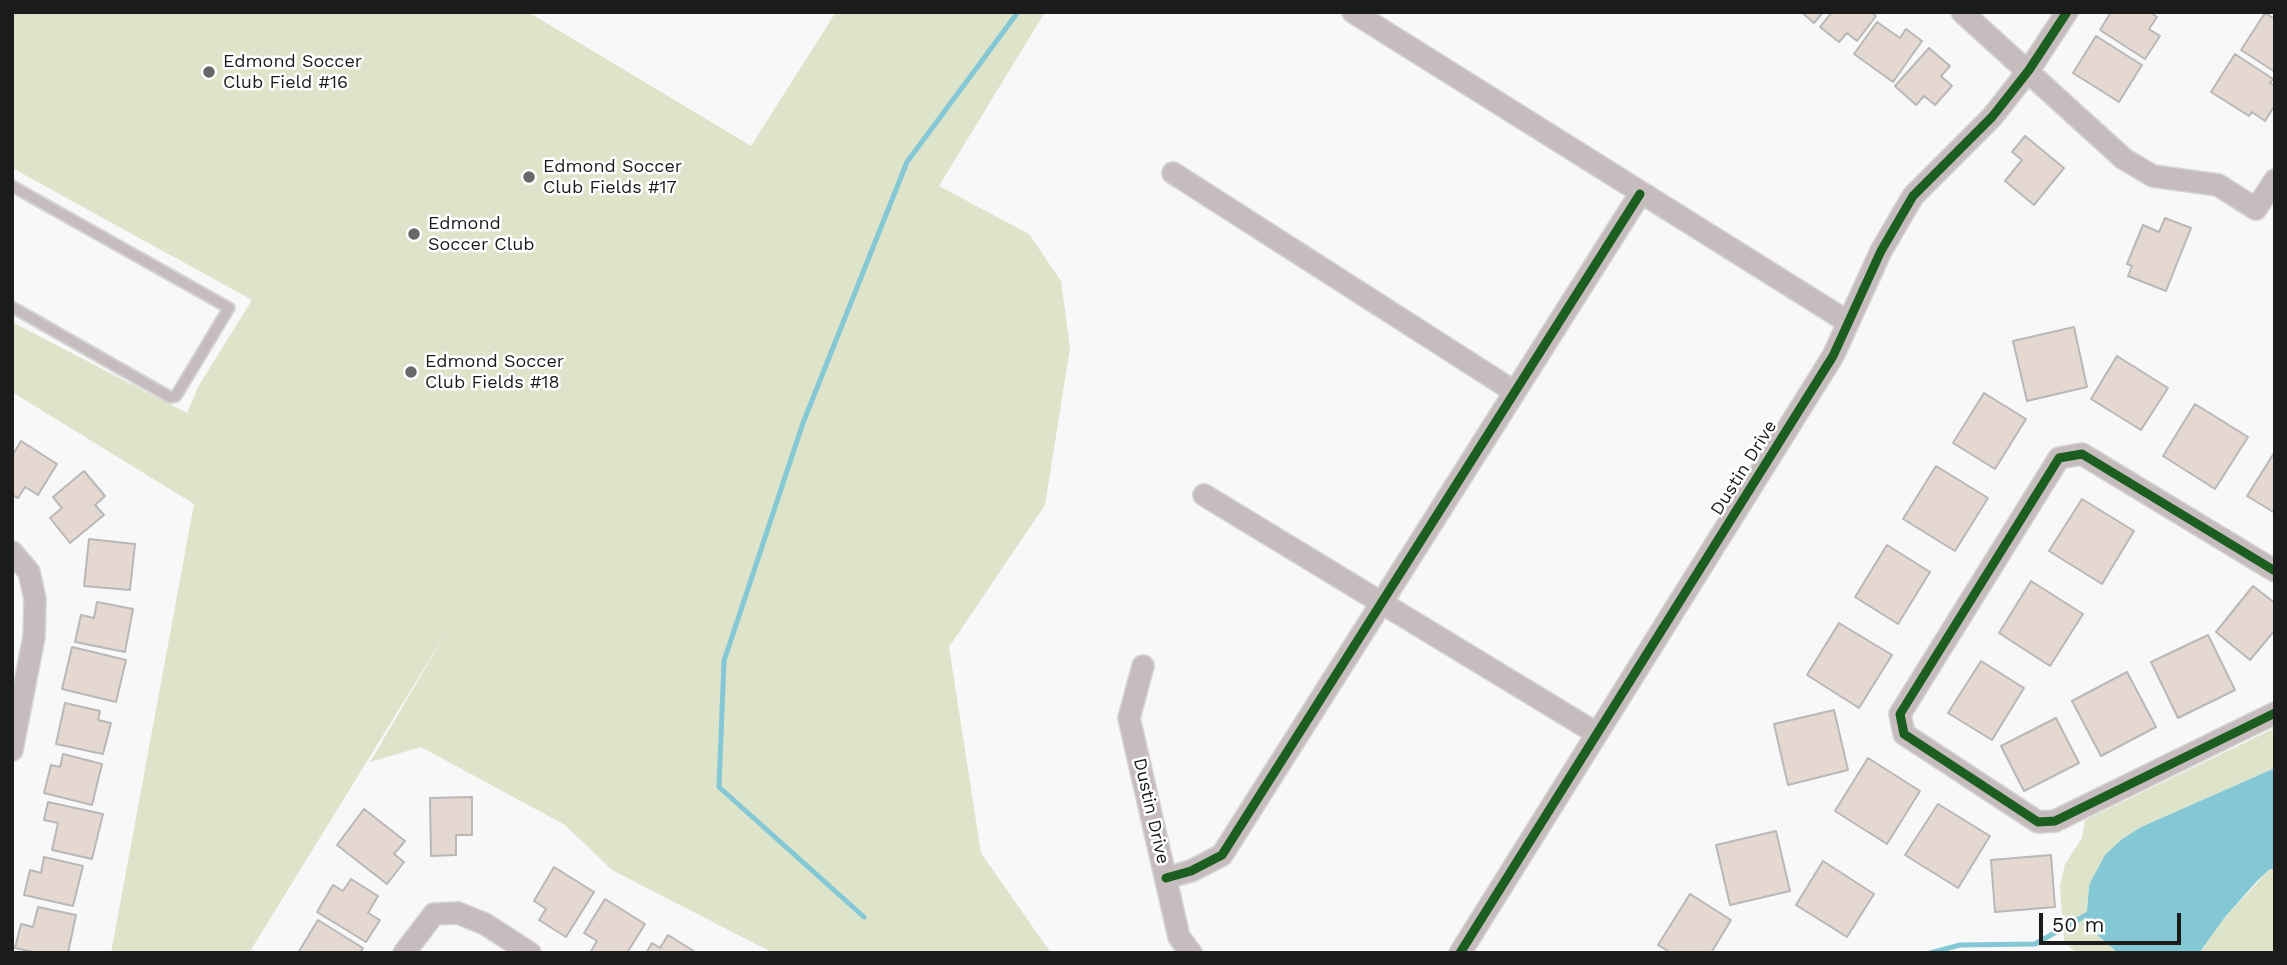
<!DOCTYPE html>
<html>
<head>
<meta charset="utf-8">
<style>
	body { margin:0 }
	#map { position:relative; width:2287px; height:965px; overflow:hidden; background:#f8f8f8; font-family:"Work Sans",sans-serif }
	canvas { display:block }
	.frame { position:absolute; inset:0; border:14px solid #1b1b1b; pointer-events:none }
	.scale { position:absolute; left:2039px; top:913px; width:142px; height:32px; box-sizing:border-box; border:4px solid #1b1b1b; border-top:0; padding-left:9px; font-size:21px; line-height:24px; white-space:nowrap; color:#1b1b1b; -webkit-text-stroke:5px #fff; paint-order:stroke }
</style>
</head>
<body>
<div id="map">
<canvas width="2287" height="965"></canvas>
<div class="frame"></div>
<div class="scale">50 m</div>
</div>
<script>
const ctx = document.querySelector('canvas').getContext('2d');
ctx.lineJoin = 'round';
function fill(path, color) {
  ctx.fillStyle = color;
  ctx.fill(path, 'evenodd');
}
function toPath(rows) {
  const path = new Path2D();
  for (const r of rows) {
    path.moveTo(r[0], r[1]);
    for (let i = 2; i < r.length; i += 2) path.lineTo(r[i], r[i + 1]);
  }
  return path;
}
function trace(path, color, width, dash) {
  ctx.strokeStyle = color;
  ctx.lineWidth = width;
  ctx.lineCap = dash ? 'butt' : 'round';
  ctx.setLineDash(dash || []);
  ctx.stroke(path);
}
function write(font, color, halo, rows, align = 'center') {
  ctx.font = font + ' "Work Sans",sans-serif';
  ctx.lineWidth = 5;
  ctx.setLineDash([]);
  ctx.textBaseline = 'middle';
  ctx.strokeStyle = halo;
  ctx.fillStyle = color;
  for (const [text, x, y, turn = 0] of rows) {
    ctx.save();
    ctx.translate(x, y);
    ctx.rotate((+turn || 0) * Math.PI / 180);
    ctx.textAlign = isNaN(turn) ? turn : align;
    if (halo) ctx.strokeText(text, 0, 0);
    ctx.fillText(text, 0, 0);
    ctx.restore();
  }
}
fill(toPath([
	[12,12,528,12,751,146,836,12,1045,12,939,186,1029,234,1061,281,1070,348,1045,505,949,647,981,853,1051,953,773,953,612,870,565,825,421,747,370,762,449,628,249,953,111,953,194,504,12,392,12,322,187,413,198,387,252,300,12,168],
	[2275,728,2275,768,2141,827,2122,839,2089,885,2086,925,2118,953,2077,953,2064,942,2060,886,2065,864,2082,838,2085,820],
	[2270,869,2275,870,2275,953,2199,953,2225,917]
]), '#dde4ca');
fill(toPath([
	[2275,768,2275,870,2270,869,2257,881,2225,917,2199,953,2118,953,2086,925,2089,885,2105,855,2122,839,2141,827]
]), '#84c7d5');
trace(toPath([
	[864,917,719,787,724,661,803,423,907,162,1018,12],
	[1930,953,1960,945,2035,944,2088,914]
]), '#84c7d5', 5);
const building = toPath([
	[1801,12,1823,12,1814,23,1801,12],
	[1832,12,1871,12,1876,16,1857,41,1847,33,1839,42,1820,27,1832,12],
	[2111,12,2150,12,2157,17,2149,29,2160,36,2145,59,2100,30,2111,12],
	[2265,13,2275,19,2275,72,2241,50,2265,13],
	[1877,22,1900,38,1906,29,1922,41,1893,82,1854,54,1877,22],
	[2096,36,2142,65,2119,102,2073,73,2096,36],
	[1929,48,1950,66,1941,76,1952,86,1935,105,1924,96,1916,105,1895,86,1929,48],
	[2235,54,2273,79,2270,83,2275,86,2275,105,2265,121,2252,112,2249,116,2211,92,2235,54],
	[2025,136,2064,168,2034,205,2005,181,2022,160,2012,152,2025,136],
	[2165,218,2191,228,2166,291,2128,276,2132,266,2127,264,2143,225,2159,232,2165,218],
	[2074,327,2087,387,2027,401,2013,341,2074,327],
	[2117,356,2168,388,2141,430,2091,399,2117,356],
	[1984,393,2026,419,1995,469,1953,443,1984,393],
	[2195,404,2248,437,2215,489,2163,456,2195,404],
	[21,441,57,464,38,495,25,487,18,498,12,495,12,456,21,441],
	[2274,453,2275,453,2275,513,2247,496,2274,453],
	[1936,466,1988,498,1955,551,1903,519,1936,466],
	[84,471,105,496,95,505,104,515,70,543,50,518,62,508,53,497,84,471],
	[2082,499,2134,531,2102,584,2049,551,2082,499],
	[89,539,135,544,130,590,84,586,89,539],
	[1887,545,1930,572,1898,624,1855,597,1887,545],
	[2031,581,2083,614,2050,666,1999,633,2031,581],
	[2253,586,2275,603,2275,630,2250,660,2216,632,2253,586],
	[97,602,133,609,125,652,75,642,81,615,94,618,97,602],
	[1839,623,1892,655,1859,708,1807,675,1839,623],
	[2208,635,2235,690,2178,718,2151,662,2208,635],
	[72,647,126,660,116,702,62,689,72,647],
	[1981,661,2024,688,1992,740,1948,713,1981,661],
	[2127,672,2156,727,2101,756,2072,701,2127,672],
	[65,703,100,711,98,720,111,723,103,754,56,744,65,703],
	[1834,710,1848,770,1788,785,1774,724,1834,710],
	[2056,718,2079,763,2024,791,2001,746,2056,718],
	[63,754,102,764,92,805,44,793,51,765,60,767,63,754],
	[1868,758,1920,791,1887,844,1835,811,1868,758],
	[472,797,472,835,456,835,456,855,431,856,430,798,472,797],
	[48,802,103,814,92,859,52,850,58,823,44,820,48,802],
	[1938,804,1990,836,1958,888,1905,855,1938,804],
	[364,809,405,841,394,854,404,862,387,884,337,845,364,809],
	[1776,831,1790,891,1730,905,1716,845,1776,831],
	[2051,855,2055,907,1995,912,1991,860,2051,855],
	[44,857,83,866,73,906,24,895,30,870,41,873,44,857],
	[1823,861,1874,894,1847,937,1796,905,1823,861],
	[554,867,594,892,566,937,539,920,546,909,534,901,554,867],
	[351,879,378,896,368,913,380,920,366,942,317,912,333,885,343,891,351,879],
	[1690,894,1731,920,1711,953,1671,953,1658,945,1690,894],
	[605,899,645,924,627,953,590,953,597,941,584,933,605,899],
	[38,907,76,915,68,953,38,953,15,948,21,924,33,927,38,907],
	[318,920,363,948,360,953,298,953,318,920],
	[668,935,697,953,646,953,652,943,660,948,668,935]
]);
fill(building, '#e5d8d0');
trace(building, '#b8b8b8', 2);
const service = toPath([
	[12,186,229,308,176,396,170,397,12,307]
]);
const minor = toPath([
	[1353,12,1848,322],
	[1962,12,2124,159,2153,176,2218,185,2256,209,2275,180],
	[1173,173,1515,392],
	[1204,495,1596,733],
	[12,552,29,572,35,599,34,637,12,750],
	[2275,571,2082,454,2059,458,1900,714,1904,734,2038,822,2055,821,2275,713],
	[1143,666,1129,718,1179,937,1191,953],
	[1166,878,1191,871,1222,855,1640,194],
	[404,953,434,914,458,913,485,924,530,953],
	[1460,953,1833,356,1881,251,1913,196,1992,117,2029,70,2067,12]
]);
trace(service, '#d5d5d5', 14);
trace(minor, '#d5d5d5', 24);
trace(service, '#c7bcbd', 10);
trace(minor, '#c7bcbd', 21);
trace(toPath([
	[2275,571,2082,454,2059,458,1900,714,1904,734,2038,822,2055,821,2275,713],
	[1166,878,1191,871,1222,855,1640,194],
	[1460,953,1833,356,1881,251,1913,196,1992,117,2029,70,2067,12]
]), '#1b5e20', 9);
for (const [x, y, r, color] of [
	[209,72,7,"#686868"],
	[529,177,7,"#686868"],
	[414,234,7,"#686868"],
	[411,372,7,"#686868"]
]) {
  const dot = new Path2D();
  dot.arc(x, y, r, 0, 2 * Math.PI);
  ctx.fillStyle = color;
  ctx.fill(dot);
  trace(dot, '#fff', 2.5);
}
write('18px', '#1b1b1b', '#fff', [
	["Edmond Soccer",223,62],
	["Club Field #16",223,83],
	["Edmond Soccer",543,167],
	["Club Fields #17",543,188],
	["Edmond",428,224],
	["Soccer Club",428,245],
	["Edmond Soccer",425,362],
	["Club Fields #18",425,383]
], 'left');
write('18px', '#1b1b1b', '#fff', [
	["Dustin Drive",1744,468,-58],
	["Dustin Drive",1151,811,77]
]);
</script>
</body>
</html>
